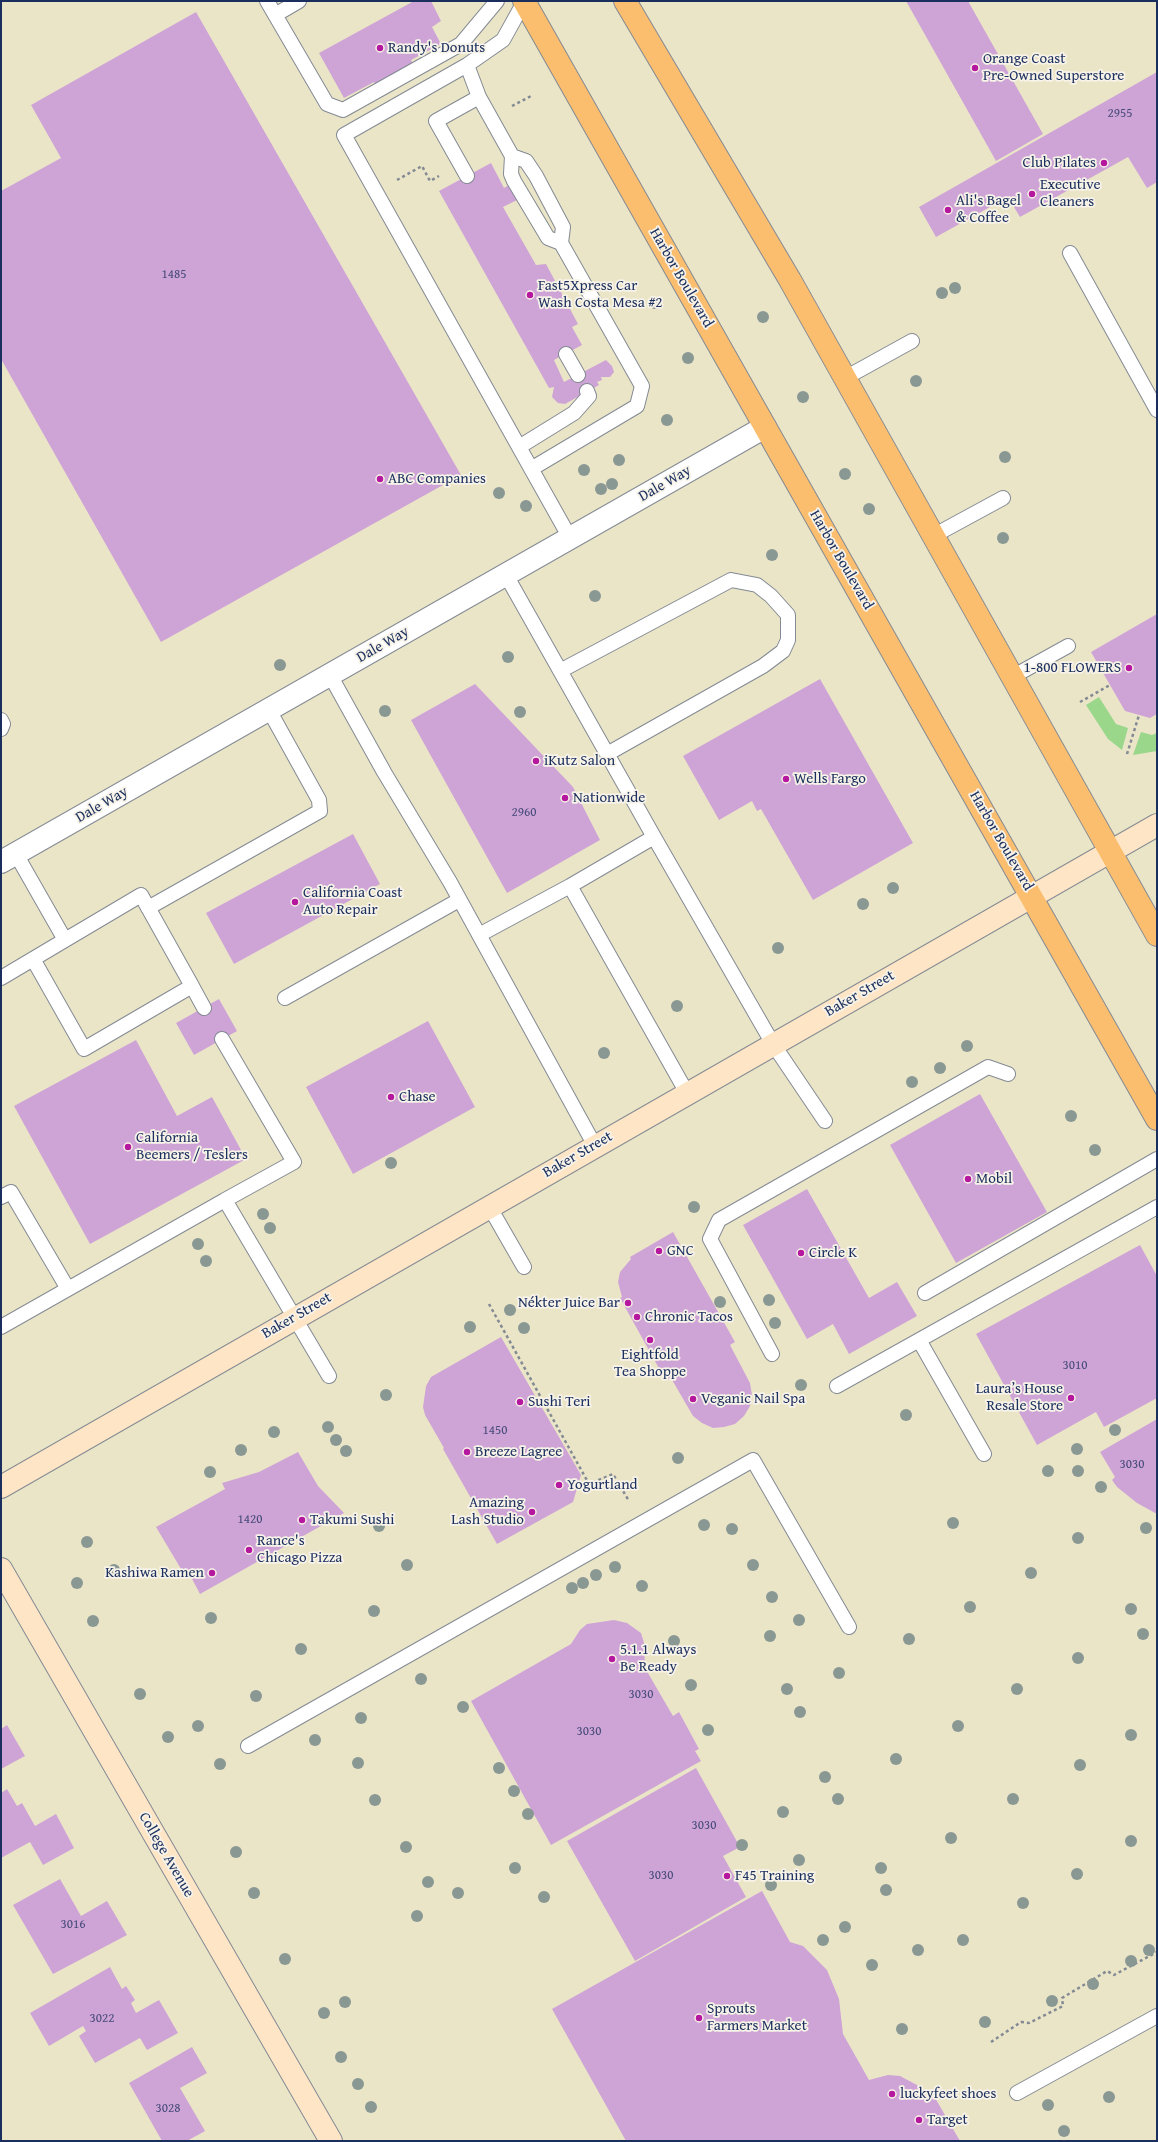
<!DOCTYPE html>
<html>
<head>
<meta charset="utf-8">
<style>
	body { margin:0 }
	#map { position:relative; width:1158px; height:2142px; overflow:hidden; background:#ebe5c8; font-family:"Gentium Book Plus",serif }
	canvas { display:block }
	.frame { position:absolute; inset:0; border:2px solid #1b2f5e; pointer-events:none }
</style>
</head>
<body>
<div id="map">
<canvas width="1158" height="2142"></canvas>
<div class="frame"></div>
</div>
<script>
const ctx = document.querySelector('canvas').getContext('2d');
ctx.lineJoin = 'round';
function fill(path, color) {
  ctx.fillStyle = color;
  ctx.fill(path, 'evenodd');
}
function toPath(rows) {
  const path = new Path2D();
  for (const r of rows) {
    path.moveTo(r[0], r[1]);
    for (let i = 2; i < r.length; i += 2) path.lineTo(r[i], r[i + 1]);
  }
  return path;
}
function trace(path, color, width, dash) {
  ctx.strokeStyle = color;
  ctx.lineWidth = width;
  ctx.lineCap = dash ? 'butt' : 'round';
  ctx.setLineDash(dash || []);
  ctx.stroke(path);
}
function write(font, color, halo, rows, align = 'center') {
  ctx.font = font + ' "Gentium Book Plus",serif';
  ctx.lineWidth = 3.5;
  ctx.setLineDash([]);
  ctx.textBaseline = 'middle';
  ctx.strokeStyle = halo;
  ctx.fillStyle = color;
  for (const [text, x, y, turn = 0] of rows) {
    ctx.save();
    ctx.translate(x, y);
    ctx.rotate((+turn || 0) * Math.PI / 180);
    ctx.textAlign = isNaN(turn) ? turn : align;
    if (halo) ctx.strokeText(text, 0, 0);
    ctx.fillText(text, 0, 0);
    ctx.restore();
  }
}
fill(toPath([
	[1099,697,1116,724,1128,728,1122,750,1108,739,1086,705],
	[1141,732,1152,735,1157,733,1157,751,1133,755]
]), '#9ad78b');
fill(toPath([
	[414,1,431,1,441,21,432,27,441,44,411,60,419,75,381,96,374,82,344,98,319,53],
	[906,1,968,1,1043,134,996,161],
	[196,12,461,475,161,642,1,359,1,191,61,158,31,105],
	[1157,72,1157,182,1147,188,1128,157,1020,217,1008,197,936,237,919,207],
	[491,163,504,188,509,185,517,200,503,207,536,265,546,264,578,324,572,327,582,345,554,360,564,382,606,360,612,366,614,372,610,377,601,377,602,380,597,382,599,385,565,404,558,403,552,397,554,387,549,388,439,191],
	[1157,614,1157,714,1150,718,1125,711,1091,652],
	[820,679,913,843,813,900,761,809,757,811,752,801,719,820,683,756],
	[475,684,573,787,600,840,507,893,411,720],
	[353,834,380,884,234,964,206,913],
	[219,999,237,1031,194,1055,176,1023],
	[428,1021,475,1107,353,1174,306,1087],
	[136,1040,177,1116,212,1097,246,1159,90,1244,14,1106],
	[980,1094,1047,1212,956,1263,890,1145],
	[807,1189,869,1298,897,1282,917,1316,849,1354,833,1324,807,1339,743,1225],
	[673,1232,735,1342,730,1345,750,1383,752,1395,750,1406,744,1416,735,1424,724,1427,713,1428,702,1423,693,1416,671,1378,666,1381,620,1298,622,1297,618,1282,620,1272,631,1259,630,1257],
	[1140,1245,1157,1276,1157,1398,1104,1427,1096,1412,1037,1445,976,1334],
	[501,1337,581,1475,573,1502,497,1544,443,1449,444,1448,425,1415,423,1407,426,1386,431,1377],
	[1157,1419,1157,1514,1137,1503,1117,1487,1112,1480,1115,1477,1100,1452],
	[298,1452,318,1486,344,1513,200,1594,191,1577,187,1579,156,1527,225,1489,222,1483,259,1472],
	[614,1620,627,1623,641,1633,644,1643,645,1668,673,1716,679,1712,699,1749,695,1751,701,1761,551,1845,471,1701,571,1644,580,1630,587,1624],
	[7,1725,25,1756,1,1769,1,1729],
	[696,1768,740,1847,723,1856,746,1897,635,1961,567,1841],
	[7,1789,17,1806,22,1803,35,1826,56,1814,74,1848,43,1865,30,1842,1,1858,1,1793],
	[60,1879,81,1916,107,1901,127,1935,53,1974,13,1905],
	[762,1891,790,1942,803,1946,827,1970,839,1999,843,2034,869,2080,888,2075,900,2076,917,2085,928,2099,934,2096,960,2141,626,2141,552,2009],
	[110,1967,122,1989,126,1986,135,2000,131,2003,136,2013,159,2000,178,2033,147,2050,140,2038,95,2063,79,2036,86,2031,83,2026,49,2046,30,2013],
	[192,2047,207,2073,180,2088,205,2131,187,2141,162,2141,129,2083]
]), '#cea4d6');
const lane = toPath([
	[267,1,327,104,343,110,461,44,497,1],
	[524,2,503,40,467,65,344,135,570,538],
	[275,15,299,1],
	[467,65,479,97,512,156,526,161,536,176,563,227,561,243,642,386,637,406,531,469],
	[512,156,511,174,514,181,548,238,561,243],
	[467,176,436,121,479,97],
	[1070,253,1157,410],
	[566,354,578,375],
	[845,378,912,341],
	[519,447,574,413,589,396,587,391],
	[933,536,1003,498],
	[506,575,654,837,570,886,687,1093],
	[560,671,731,580,757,585,771,596,788,615,788,640,783,651,763,666,607,754],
	[330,675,384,772,450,882,595,1146],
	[1012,677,1068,646],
	[1,720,3,724,1,729],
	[654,837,773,1044,825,1121],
	[148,908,320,811,319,800,269,710],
	[479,935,570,886],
	[33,959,65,940],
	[1,978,33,959,84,1049,192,986,141,895,65,940,16,854],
	[192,986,204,1008],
	[285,998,459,900],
	[222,1039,294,1162,225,1200],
	[1,1197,11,1192,68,1289],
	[489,1206,524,1267],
	[925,1293,1157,1159],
	[1,1327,225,1200,329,1376],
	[919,1340,984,1454],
	[772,1354,710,1239,719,1220,988,1067,1008,1074],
	[837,1386,1157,1207],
	[248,1746,753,1460,849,1627],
	[1017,2093,1157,2016]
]);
const street = toPath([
	[1,862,765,427]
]);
const secondary = toPath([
	[1,1487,1157,825],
	[1,1569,331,2141]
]);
const primary = toPath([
	[524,1,1157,1119],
	[625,1,790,280,1157,935]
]);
trace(lane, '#838a93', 16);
trace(street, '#838a93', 24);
trace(secondary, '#838a93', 24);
trace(primary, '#838a93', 24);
trace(toPath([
	[512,106,533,95],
	[397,180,422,166,430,181,439,176],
	[1080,702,1110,685],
	[1127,754,1139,715],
	[489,1304,589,1484,613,1474,629,1501],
	[991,2042,1021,2022,1029,2023,1063,2006,1062,1998,1107,1971,1114,1975,1157,1952]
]), '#838a93', 2.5, [3, 3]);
trace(lane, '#fff', 14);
trace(street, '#fff', 22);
trace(secondary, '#fde5c5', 22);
trace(primary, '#fbbd6e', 22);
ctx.fillStyle = '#8a9894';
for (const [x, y] of [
	[955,288],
	[942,293],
	[655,303],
	[763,317],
	[688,358],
	[916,381],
	[803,397],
	[667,420],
	[1005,457],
	[619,460],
	[584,470],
	[845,474],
	[612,484],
	[601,489],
	[499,493],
	[526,506],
	[869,509],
	[1003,538],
	[772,555],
	[595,596],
	[508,657],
	[280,665],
	[385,711],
	[520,712],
	[893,888],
	[863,904],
	[778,948],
	[677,1006],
	[967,1046],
	[604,1053],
	[940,1068],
	[912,1082],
	[1071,1116],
	[1095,1150],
	[391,1163],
	[694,1207],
	[263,1214],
	[270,1228],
	[198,1244],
	[206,1261],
	[769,1300],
	[720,1302],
	[510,1310],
	[775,1323],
	[470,1327],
	[524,1328],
	[801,1385],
	[386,1395],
	[906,1415],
	[328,1427],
	[1115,1430],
	[274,1432],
	[336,1440],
	[1077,1449],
	[241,1450],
	[346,1451],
	[678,1458],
	[1048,1471],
	[1078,1471],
	[210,1472],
	[1101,1487],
	[953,1523],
	[704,1525],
	[379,1526],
	[1146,1528],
	[732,1529],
	[1078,1538],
	[87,1542],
	[407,1565],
	[753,1565],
	[615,1567],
	[114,1570],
	[1031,1573],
	[596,1575],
	[77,1583],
	[583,1583],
	[642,1586],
	[572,1588],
	[772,1597],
	[970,1607],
	[1131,1609],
	[374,1611],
	[211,1618],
	[799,1620],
	[93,1621],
	[1143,1634],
	[770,1636],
	[909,1639],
	[674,1641],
	[301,1649],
	[1078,1658],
	[839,1673],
	[421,1679],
	[691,1685],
	[787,1689],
	[1017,1689],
	[140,1694],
	[256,1696],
	[463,1707],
	[800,1712],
	[361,1718],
	[198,1726],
	[958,1726],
	[708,1730],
	[1131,1735],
	[168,1737],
	[315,1740],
	[896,1759],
	[358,1763],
	[220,1764],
	[1080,1765],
	[499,1768],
	[825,1777],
	[514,1791],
	[838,1799],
	[1013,1799],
	[375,1800],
	[783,1812],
	[528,1814],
	[951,1838],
	[1131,1841],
	[742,1845],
	[406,1847],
	[236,1852],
	[799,1860],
	[515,1868],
	[881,1868],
	[1077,1874],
	[428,1882],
	[771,1885],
	[886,1890],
	[254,1893],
	[458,1893],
	[544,1897],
	[1023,1903],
	[417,1916],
	[845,1927],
	[823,1940],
	[963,1940],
	[918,1950],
	[1149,1950],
	[285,1959],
	[1131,1961],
	[872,1965],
	[1093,1984],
	[1052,2001],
	[345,2002],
	[324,2013],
	[985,2022],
	[902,2029],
	[341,2057],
	[358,2084],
	[1109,2097],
	[1048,2105],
	[371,2107],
	[1064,2131]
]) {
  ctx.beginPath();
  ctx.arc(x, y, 6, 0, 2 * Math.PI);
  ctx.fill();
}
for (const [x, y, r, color] of [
	[380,48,4,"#b5179e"],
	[975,68,4,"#b5179e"],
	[1104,163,4,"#b5179e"],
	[1032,194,4,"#b5179e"],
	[948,210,4,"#b5179e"],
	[530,295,4,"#b5179e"],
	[380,479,4,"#b5179e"],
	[1129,668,4,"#b5179e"],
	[536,761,4,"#b5179e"],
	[786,779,4,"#b5179e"],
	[565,798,4,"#b5179e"],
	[295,902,4,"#b5179e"],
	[391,1097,4,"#b5179e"],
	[128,1147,4,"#b5179e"],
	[968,1179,4,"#b5179e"],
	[659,1251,4,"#b5179e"],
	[801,1253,4,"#b5179e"],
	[628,1303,4,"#b5179e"],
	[637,1317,4,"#b5179e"],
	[650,1340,4,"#b5179e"],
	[1071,1398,4,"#b5179e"],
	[693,1399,4,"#b5179e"],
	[520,1402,4,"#b5179e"],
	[467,1452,4,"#b5179e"],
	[559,1485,4,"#b5179e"],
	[532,1512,4,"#b5179e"],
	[302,1520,4,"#b5179e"],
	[249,1550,4,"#b5179e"],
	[212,1573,4,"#b5179e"],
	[612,1659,4,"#b5179e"],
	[727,1876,4,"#b5179e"],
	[699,2018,4,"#b5179e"],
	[892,2094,4,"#b5179e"],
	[919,2120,4,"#b5179e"]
]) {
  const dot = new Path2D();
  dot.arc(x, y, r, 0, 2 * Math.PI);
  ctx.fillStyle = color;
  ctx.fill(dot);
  trace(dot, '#f7f3e8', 1.5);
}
write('13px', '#484c7c', null, [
	["2955",1120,114],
	["1485",174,275],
	["2960",524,813],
	["3010",1075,1366],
	["1450",495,1431],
	["3030",1132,1465],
	["1420",250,1520],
	["3030",641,1695],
	["3030",589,1732],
	["3030",704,1826],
	["3030",661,1876],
	["3016",73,1925],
	["3022",102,2019],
	["3028",168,2109]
]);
write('15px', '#1b2f5e', '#f7f3e8', [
	["Randy's Donuts",388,48],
	["Orange Coast",983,59],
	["Pre-Owned Superstore",983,76],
	["Club Pilates",1096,163,"right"],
	["Executive",1040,185],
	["Cleaners",1040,202],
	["Ali's Bagel",956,201],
	["& Coffee",956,218],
	["Fast5Xpress Car",538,286],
	["Wash Costa Mesa #2",538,303],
	["ABC Companies",388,479],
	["1-800 FLOWERS",1121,668,"right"],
	["iKutz Salon",544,761],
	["Wells Fargo",794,779],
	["Nationwide",573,798],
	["California Coast",303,893],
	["Auto Repair",303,910],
	["Chase",399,1097],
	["California",136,1138],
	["Beemers / Teslers",136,1155],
	["Mobil",976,1179],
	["GNC",667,1251],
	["Circle K",809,1253],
	["Nékter Juice Bar",620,1303,"right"],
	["Chronic Tacos",645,1317],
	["Eightfold",650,1355,"center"],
	["Tea Shoppe",650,1372,"center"],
	["Laura’s House",1063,1389,"right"],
	["Resale Store",1063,1406,"right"],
	["Veganic Nail Spa",701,1399],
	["Sushi Teri",528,1402],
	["Breeze Lagree",475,1452],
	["Yogurtland",567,1485],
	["Amazing",524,1503,"right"],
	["Lash Studio",524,1520,"right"],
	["Takumi Sushi",310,1520],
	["Rance's",257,1541],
	["Chicago Pizza",257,1558],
	["Kashiwa Ramen",204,1573,"right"],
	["5.1.1 Always",620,1650],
	["Be Ready",620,1667],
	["F45 Training",735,1876],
	["Sprouts",707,2009],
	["Farmers Market",707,2026],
	["luckyfeet shoes",900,2094],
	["Target",927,2120]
], 'left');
write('15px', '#1b2f5e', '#f7f3e8', [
	["Harbor Boulevard",681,278,60],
	["Dale Way",665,484,-30],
	["Harbor Boulevard",841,560,60],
	["Dale Way",383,645,-30],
	["Dale Way",102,805,-30],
	["Harbor Boulevard",1001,841,60],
	["Baker Street",860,994,-30],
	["Baker Street",578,1155,-30],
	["Baker Street",297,1316,-30],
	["College Avenue",166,1855,60]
]);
</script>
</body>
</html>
